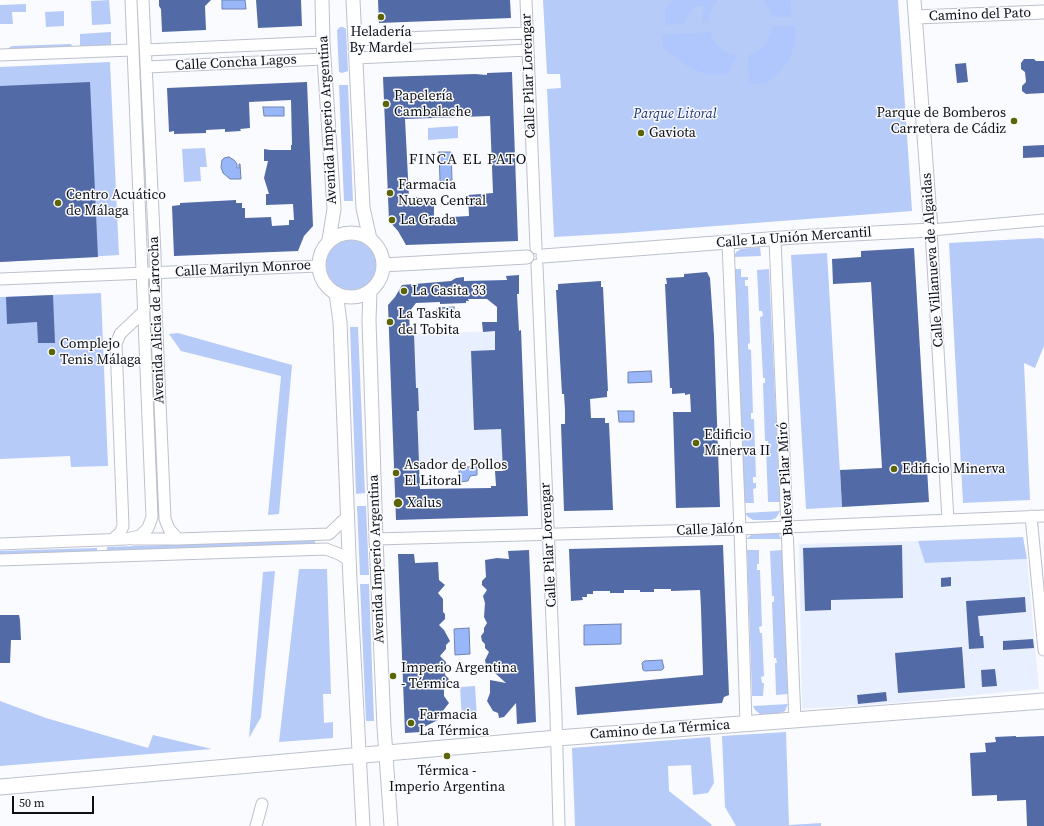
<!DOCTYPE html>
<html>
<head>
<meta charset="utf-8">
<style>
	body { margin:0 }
	#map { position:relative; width:1044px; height:826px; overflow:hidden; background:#fafbfe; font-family:"Source Serif 4",serif }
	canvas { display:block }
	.scale { position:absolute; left:12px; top:796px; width:82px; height:18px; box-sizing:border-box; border:2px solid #0e1014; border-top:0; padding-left:5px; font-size:12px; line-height:14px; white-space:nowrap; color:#0e1014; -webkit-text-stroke:3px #fafbfe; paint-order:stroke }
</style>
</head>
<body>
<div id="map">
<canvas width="1044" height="826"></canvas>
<div class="scale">50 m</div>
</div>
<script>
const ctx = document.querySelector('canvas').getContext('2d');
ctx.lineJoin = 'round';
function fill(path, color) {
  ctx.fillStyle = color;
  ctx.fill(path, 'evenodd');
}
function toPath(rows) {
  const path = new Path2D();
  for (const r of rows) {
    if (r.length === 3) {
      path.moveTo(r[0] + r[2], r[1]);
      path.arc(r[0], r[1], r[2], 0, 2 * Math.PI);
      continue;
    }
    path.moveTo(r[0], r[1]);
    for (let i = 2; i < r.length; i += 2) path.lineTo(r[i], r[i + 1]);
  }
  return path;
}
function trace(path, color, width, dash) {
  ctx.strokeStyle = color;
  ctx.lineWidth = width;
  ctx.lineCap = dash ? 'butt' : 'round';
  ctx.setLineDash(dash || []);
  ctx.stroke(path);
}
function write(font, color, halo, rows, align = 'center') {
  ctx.font = font + ' "Source Serif 4",serif';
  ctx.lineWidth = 3;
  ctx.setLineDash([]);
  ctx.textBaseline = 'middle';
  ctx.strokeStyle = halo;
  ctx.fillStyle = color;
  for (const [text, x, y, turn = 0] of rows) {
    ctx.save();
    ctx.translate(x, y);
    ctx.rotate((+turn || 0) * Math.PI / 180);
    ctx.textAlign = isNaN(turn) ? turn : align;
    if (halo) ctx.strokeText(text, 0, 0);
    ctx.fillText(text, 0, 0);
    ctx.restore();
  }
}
fill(toPath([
	[521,330,526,462,394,466,389,335],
	[918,541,925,563,1027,559,1039,689,894,703,802,709,799,544]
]), '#e8effe');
fill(toPath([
	[109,0,111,24,92,25,91,1],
	[543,0,898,0,912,211,624,233,554,237,547,89,561,88,560,74,547,74],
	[26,4,26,12,12,12,13,24,0,24,0,5],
	[64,11,64,26,46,27,45,12],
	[340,27,343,27,346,29,348,71,342,73,339,72,337,30],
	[111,32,111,48,80,49,80,34],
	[71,44,73,48,8,50,10,47,12,46],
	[110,62,119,255,0,262,0,67],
	[339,85,348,85,353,201,344,201],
	[458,126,458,138,428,140,428,128],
	[205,148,207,167,200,167,201,181,184,182,182,149],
	[1041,238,1044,239,1044,346,1035,368,1024,363,1030,500,963,503,949,243],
	[351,265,25],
	[760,247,761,256,734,257,736,252,741,249],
	[827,253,842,507,806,509,791,255],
	[734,269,741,269,741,277,748,277,748,280,745,280,745,286,748,286,750,343,748,344,748,349,751,350,753,413,751,413,751,419,754,419,756,477,753,477,753,483,756,483,756,488,753,489,754,503,744,503],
	[769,269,780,502,768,502,766,448,768,447,768,441,765,441,763,383,765,383,765,378,763,378,760,317,763,316,762,311,759,311,757,270],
	[101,293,108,466,71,467,70,456,0,459,0,297],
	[150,308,151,309,160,505,157,506],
	[350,327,358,327,365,493,356,494],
	[178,333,292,365,279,514,268,515,281,376,181,351,169,334],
	[357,506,366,506,369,575,360,575],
	[780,511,776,518,771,520,753,520,748,517,745,513],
	[774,532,779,534,781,539,746,539,754,533],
	[1023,537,1027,559,925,563,918,541],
	[315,540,315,544,107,551,107,547],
	[97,548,97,551,0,554,0,551],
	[747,550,759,550,759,564,757,564,757,570,760,570,762,626,759,627,760,633,762,633,764,676,761,677,762,683,764,683,763,696,752,696],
	[782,550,788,694,776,695,775,663,777,663,776,658,774,658,772,602,774,602,774,596,772,596,770,551],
	[299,569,327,569,331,694,323,694,324,723,333,722,333,738,279,742],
	[275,571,261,717,249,738,263,572],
	[360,584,369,584,374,721,366,721],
	[475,686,477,718,462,719,460,687],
	[0,701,46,718,148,748,153,735,212,749,0,766],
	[788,704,785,711,781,713,761,715,755,710,753,706],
	[786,732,789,825,821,823,821,826,736,826,725,807,722,736],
	[710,737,714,783,708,793,693,795,691,765,668,766,669,791,712,825,711,826,575,826,572,748]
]), '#b7cbf9');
fill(toPath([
	[673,0,718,0,713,6,710,13,709,21,702,22,704,7,702,6,697,6,689,13,684,24,666,25,665,9],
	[763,0,790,0,792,17,772,17,770,10],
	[795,26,795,43,789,60,777,75,766,83,749,84,748,56,761,49,767,43,772,27],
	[710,32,714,41,721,49,729,54,737,56,727,75,708,75,688,67,663,47,662,35]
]), '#afc7fc');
const water = toPath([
	[222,0,245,0,246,9,222,9,222,0],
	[263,107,284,107,284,116,264,116,263,107],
	[439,152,451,152,452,180,440,181,439,152],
	[229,157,234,160,237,164,237,168,239,168,239,164,240,164,241,179,230,179,223,173,221,167,222,160,224,158,229,157],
	[454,307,454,318,437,319,437,308,454,307],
	[651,371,652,382,628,383,628,372,651,371],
	[618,411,634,411,634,422,619,422,618,411],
	[459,467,477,467,477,475,470,476,468,481,459,482,459,467],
	[621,624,621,644,584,645,584,625,621,624],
	[469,628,470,654,455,655,454,629,469,628],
	[662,660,664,668,662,670,645,671,643,670,642,663,644,661,662,660]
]);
fill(water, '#99b6f8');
trace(water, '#6f84b4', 1);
fill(toPath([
	[159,0,211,0,205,6,206,30,162,32,161,9,159,6],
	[256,0,301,0,302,26,258,28],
	[378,0,510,0,511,18,379,23],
	[1024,59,1034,59,1036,61,1044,61,1044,93,1026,94,1022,91,1022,86,1026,82,1025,72,1021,69,1021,63],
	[966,63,968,82,957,83,955,64],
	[512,72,518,241,406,245,398,231,389,221,383,77,475,74,487,75,487,73],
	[490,116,493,193,468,195,469,216,434,218,434,197,409,197,405,119],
	[90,82,98,257,0,262,0,86],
	[307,82,313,226,304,236,298,251,174,256,172,206,180,205,180,203,236,200,236,203,242,203,242,208,245,208,245,218,271,217,272,226,289,225,289,220,294,220,293,204,266,205,266,194,269,194,264,178,268,161,264,161,264,149,270,150,291,150,291,145,292,145,291,100,249,102,250,128,240,129,241,131,225,132,225,129,206,130,206,133,174,134,174,131,169,132,167,88],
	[1044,145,1044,157,1023,158,1023,146],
	[914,248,929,502,842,507,840,470,882,468,871,282,833,284,832,259,861,257,861,251],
	[707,272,710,278,714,336,720,507,676,508,673,412,691,412,690,394,685,395,685,393,672,394,672,388,670,388,665,284,667,284,666,278,684,277,684,274],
	[519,275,519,294,517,294,519,331,521,330,528,516,396,520,388,305,395,297,402,285,451,281,456,278,464,277,464,281,507,280,506,276],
	[468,299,487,299,497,307,497,322,482,322,483,332,495,331,495,350,471,351,474,430,501,429,503,471,495,471,496,486,491,486,491,488,420,489,417,411,419,411,418,388,416,388,414,334,410,334,409,312,416,303,440,302,440,304,466,303,466,301,469,301],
	[601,281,601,287,603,287,608,391,607,391,607,397,590,399,591,418,605,418,605,423,609,423,613,510,564,511,561,424,565,424,565,410,564,394,562,394,556,290,558,290,558,284],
	[53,295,55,343,38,343,37,322,7,324,6,297],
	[723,545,729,695,724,697,722,703,577,715,575,687,703,675,701,608,700,590,671,591,671,589,654,589,654,592,640,592,640,590,624,590,624,593,610,593,610,591,593,591,593,594,587,594,587,597,582,597,583,600,571,601,569,549],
	[902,545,903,598,831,600,831,610,805,611,803,548],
	[529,550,536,722,517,724,516,703,504,717,499,718,498,713,493,711,487,701,490,693,490,680,506,683,486,665,485,660,489,652,485,648,485,644,482,641,481,636,484,632,484,628,487,623,484,617,485,603,483,596,487,590,482,585,482,581,486,577,485,560,497,558,509,559,508,551],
	[398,554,414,554,415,563,438,562,439,580,445,585,438,593,443,599,443,612,445,614,445,619,439,625,444,630,450,641,446,645,446,649,440,656,446,662,445,675,449,679,444,686,444,696,449,703,438,717,438,720,420,729,421,732,405,733],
	[951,577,951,586,941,587,941,578],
	[1025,597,1026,612,978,616,980,636,983,636,984,648,969,649,966,601],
	[0,615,19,615,20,620,21,640,11,640,10,663,0,663],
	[1033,639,1034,648,1003,650,1003,641],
	[962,647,965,688,898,693,895,653],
	[995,669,997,686,982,687,981,670],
	[886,692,887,701,858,704,857,695],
	[1016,736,1016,737,1044,736,1044,826,1027,826,1026,800,997,801,997,795,972,796,970,753,986,752,985,743,996,742,995,737]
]), '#526ba7');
const minor = toPath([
	[143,0,155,254,156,309,165,519,169,529,178,539,329,534,348,516],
	[526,0,536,248],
	[355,40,527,33],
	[146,50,323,42],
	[0,55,133,50],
	[356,58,528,50],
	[147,67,324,59],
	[775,239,795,720],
	[728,243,740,529,746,724],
	[537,265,556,716,559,826],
	[0,279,318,266],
	[1031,516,1044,650],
	[948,520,931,230,1044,220],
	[133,539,178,539],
	[376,539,740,529,1044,516],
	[112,540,120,533,123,526,116,344,120,334,144,311],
	[0,544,126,539,140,536,148,528,152,517,131,0],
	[0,560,326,549,339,554,349,560],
	[256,826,262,804]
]);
const tertiary = toPath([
	[322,0,323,42,334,209,329,240],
	[353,0,363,208,370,239],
	[916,17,1044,12],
	[351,265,32],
	[543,256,795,237,931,230,914,0],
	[383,265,527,257],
	[370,291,369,320,376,539,384,727,391,826],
	[336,293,340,322,350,581,363,826]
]);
const secondary = toPath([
	[0,787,557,738,1044,701]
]);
trace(minor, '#bcc1cd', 13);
trace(tertiary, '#bcc1cd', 15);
trace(secondary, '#bcc1cd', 17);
trace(minor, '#fff', 11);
trace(tertiary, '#fff', 13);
trace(secondary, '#fff', 15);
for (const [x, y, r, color] of [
	[381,17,4,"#5c6505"],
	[386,104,4,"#5c6505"],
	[1014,121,4,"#5c6505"],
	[641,133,4,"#5c6505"],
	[390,193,4,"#5c6505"],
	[58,203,4,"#5c6505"],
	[392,220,4,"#5c6505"],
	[404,291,4,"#5c6505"],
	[390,322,4,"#5c6505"],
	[52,352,4,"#5c6505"],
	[696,443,4,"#5c6505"],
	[894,469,4,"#5c6505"],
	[396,473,4,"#5c6505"],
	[398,503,5,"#5c6505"],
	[393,676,4,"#5c6505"],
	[411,723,4,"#5c6505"],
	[447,756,4,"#5c6505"]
]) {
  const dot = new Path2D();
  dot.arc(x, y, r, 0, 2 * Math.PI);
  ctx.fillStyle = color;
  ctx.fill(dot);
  trace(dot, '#fafbfe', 1.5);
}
write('14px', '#0e1014', '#fafbfe', [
	["Camino del Pato",980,15,-2],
	["Calle Concha Lagos",236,63,-3],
	["Calle Pilar Lorengar",529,76,-92],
	["Avenida Imperio Argentina",328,120,-93],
	["Calle La Unión Mercantil",794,238,-4],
	["Calle Villanueva de Algaidas",933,260,-94],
	["Calle Marilyn Monroe",243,269,-3],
	["Avenida Alicia de Larrocha",157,320,-92],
	["Bulevar Pilar Miró",786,479,-93],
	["Calle Jalón",710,530,-2],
	["Calle Pilar Lorengar",549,545,-93],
	["Avenida Imperio Argentina",377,559,-92],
	["Camino de La Térmica",660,730,-4]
]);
write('14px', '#0e1014', '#fafbfe', [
	["Heladería",381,32,"center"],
	["By Mardel",381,48,"center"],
	["Papelería",394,96],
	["Cambalache",394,112],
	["Parque de Bomberos",1006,113,"right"],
	["Carretera de Cádiz",1006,129,"right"],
	["Gaviota",649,133],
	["Farmacia",398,185],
	["Nueva Central",398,201],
	["Centro Acuático",66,195],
	["de Málaga",66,211],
	["La Grada",400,220],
	["La Casita 33",412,291],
	["La Taskita",398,314],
	["del Tobita",398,330],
	["Complejo",60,344],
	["Tenis Málaga",60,360],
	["Edificio",704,435],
	["Minerva II",704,451],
	["Asador de Pollos",404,465],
	["El Litoral",404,481],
	["Edificio Minerva",902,469],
	["Xalus",407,503],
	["Imperio Argentina",401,668],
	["- Térmica",401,684],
	["Farmacia",419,715],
	["La Térmica",419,731],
	["Térmica -",447,771,"center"],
	["Imperio Argentina",447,787,"center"]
], 'left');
write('italic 14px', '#1c3680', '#fafbfe', [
	["Parque Litoral",675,114]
]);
ctx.letterSpacing = '1px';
write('15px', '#0e1014', '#fafbfe', [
	["FINCA EL PATO",468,160]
]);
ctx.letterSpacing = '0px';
</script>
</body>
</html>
